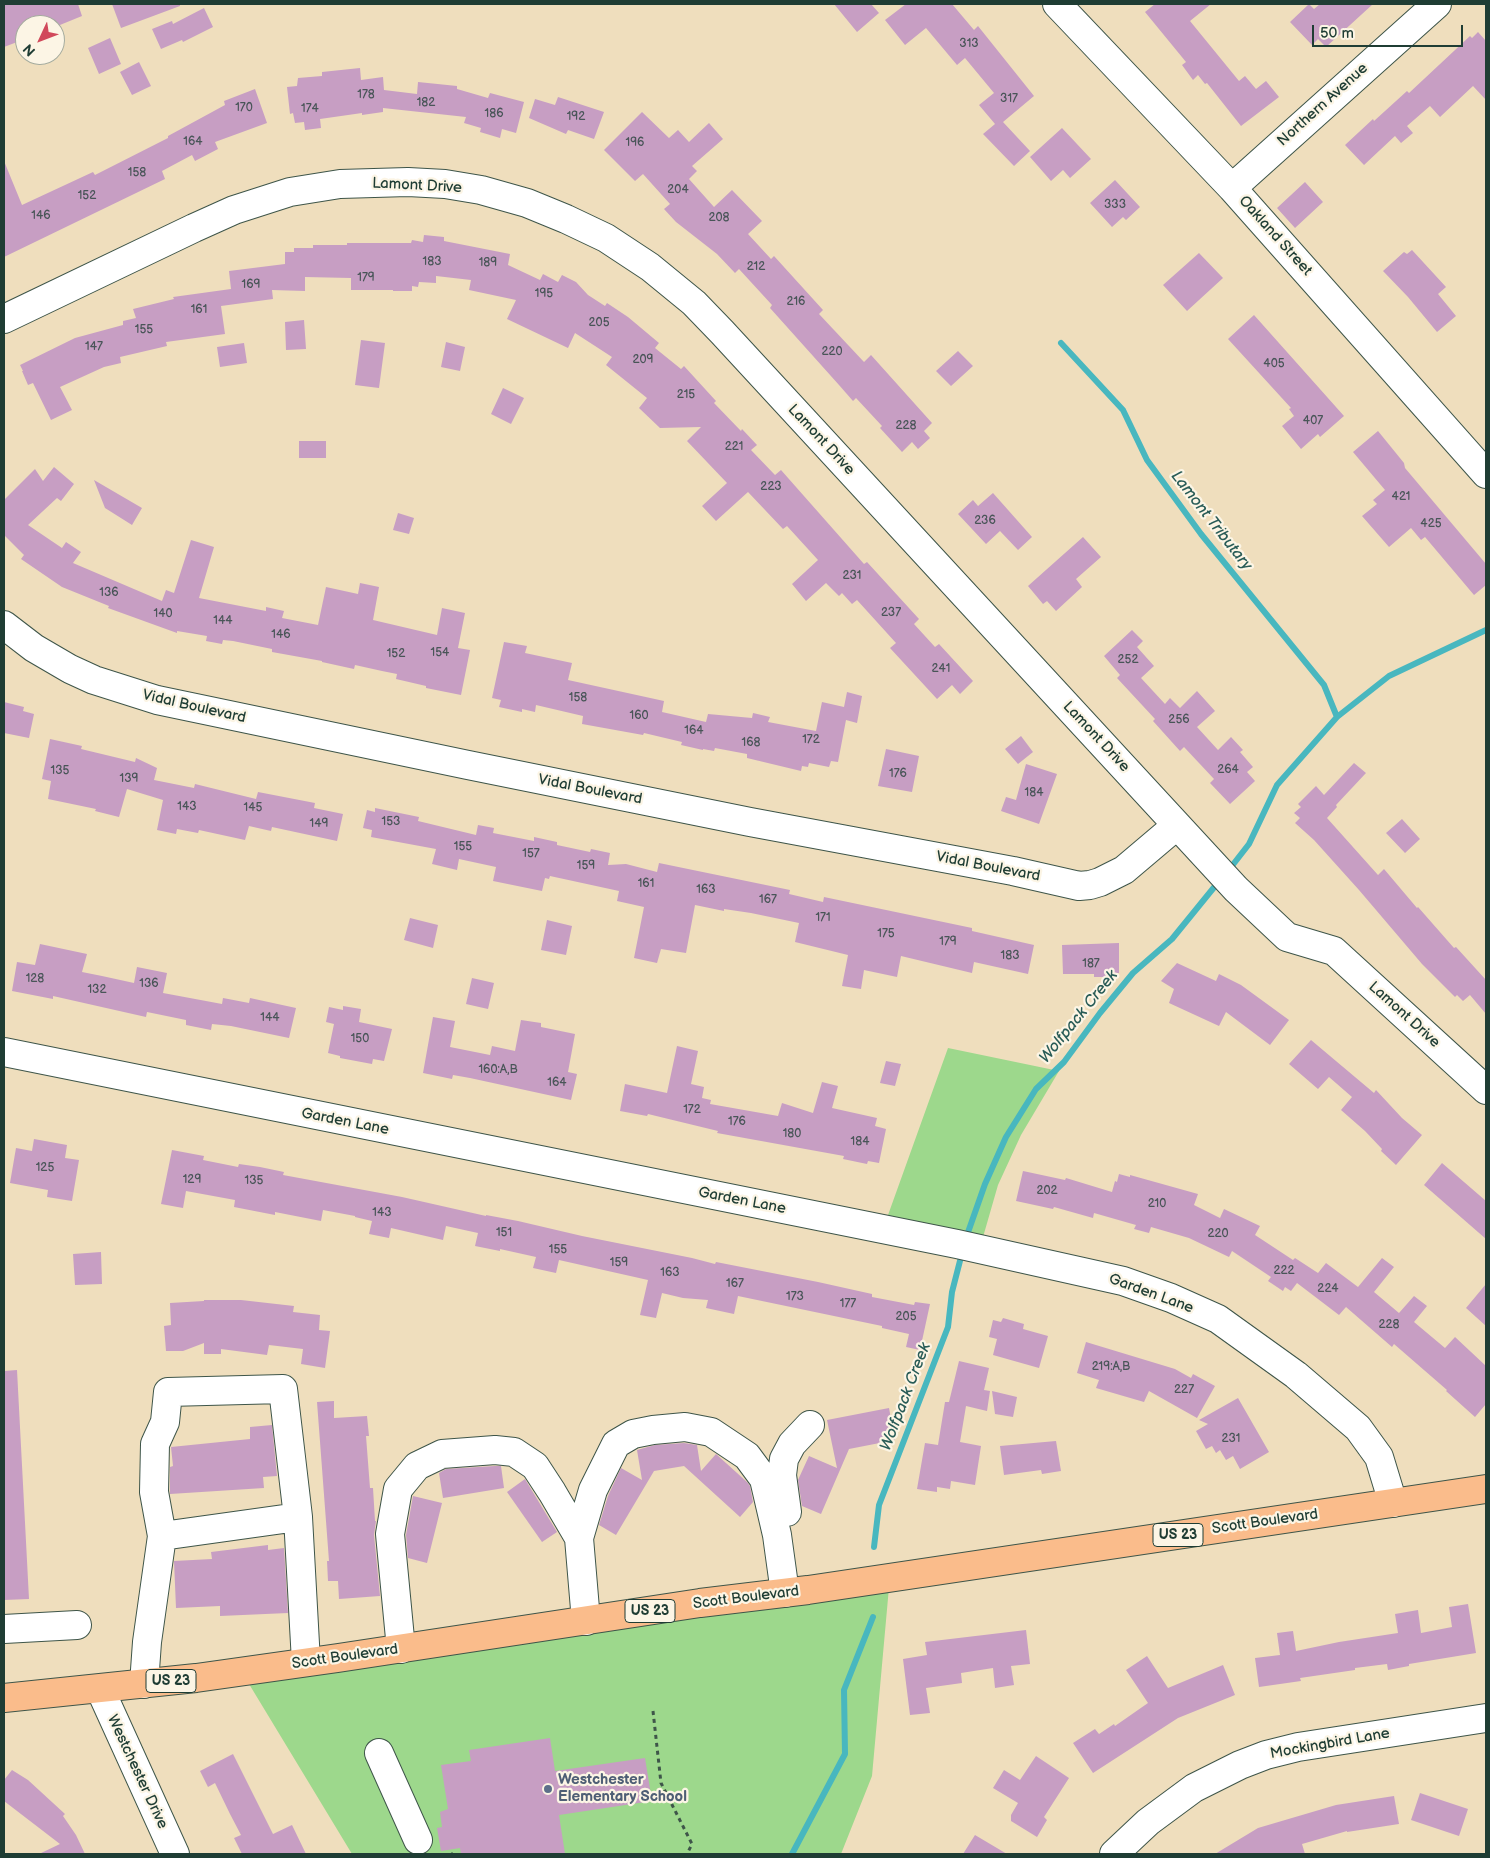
<!DOCTYPE html>
<html>
<head>
<meta charset="utf-8">
<style>
	body { margin:0 }
	#map { position:relative; width:1490px; height:1858px; overflow:hidden; background:#efdebd; font-family:"Balsamiq Sans",sans-serif }
	canvas { display:block }
	.frame { position:absolute; inset:0; border:5px solid #1f3d34; pointer-events:none }
	.north { position:absolute; left:15px; top:15px; width:50px; height:50px; box-sizing:border-box; background:#fcf5e5; border:1px solid #a4ab9e; border-radius:50%; rotate:227deg; font-size:14px; font-weight:700; line-height:20px; text-align:center; color:#1f3d34 }
	.north::after { content:''; display:block; margin:auto; width:18px; height:22px; background:#d1495b; clip-path:polygon(50% 0,100% 100%,50% 72%,0 100%) }
	.scale { position:absolute; left:1312px; top:25px; width:151px; height:22px; box-sizing:border-box; border:2px solid #1f3d34; border-top:0; padding-left:6px; font-size:15px; line-height:18px; white-space:nowrap; color:#1f3d34; -webkit-text-stroke:4px #fcf5e5; paint-order:stroke }
</style>
</head>
<body>
<div id="map">
<canvas width="1490" height="1858"></canvas>
<div class="frame"></div>
<div class="north">N</div>
<div class="scale">50 m</div>
</div>
<script>
const ctx = document.querySelector('canvas').getContext('2d');
ctx.lineJoin = 'round';
function fill(path, color) {
  ctx.fillStyle = color;
  ctx.fill(path, 'evenodd');
}
function toPath(rows) {
  const path = new Path2D();
  for (const r of rows) {
    path.moveTo(r[0], r[1]);
    for (let i = 2; i < r.length; i += 2) path.lineTo(r[i], r[i + 1]);
  }
  return path;
}
function trace(path, color, width, dash) {
  ctx.strokeStyle = color;
  ctx.lineWidth = width;
  ctx.lineCap = dash ? 'butt' : 'round';
  ctx.setLineDash(dash || []);
  ctx.stroke(path);
}
function write(font, color, halo, rows, align = 'center') {
  ctx.font = font + ' "Balsamiq Sans",sans-serif';
  ctx.lineWidth = 4.5;
  ctx.setLineDash([]);
  ctx.textBaseline = 'middle';
  ctx.strokeStyle = halo;
  ctx.fillStyle = color;
  for (const [text, x, y, turn = 0] of rows) {
    ctx.save();
    ctx.translate(x, y);
    ctx.rotate((+turn || 0) * Math.PI / 180);
    ctx.textAlign = isNaN(turn) ? turn : align;
    if (halo) ctx.strokeText(text, 0, 0);
    ctx.fillText(text, 0, 0);
    ctx.restore();
  }
}
fill(toPath([
	[948,1048,1059,1071,1021,1135,998,1185,979,1251,883,1229],
	[891,1565,872,1776,841,1854,352,1854,246,1679]
]), '#9dd88c');
trace(toPath([
	[1061,343,1123,410,1147,460,1201,534,1324,685,1337,717],
	[1228,871,1249,844,1277,785,1337,717,1389,676,1486,630],
	[966,1238,985,1184,1006,1137,1036,1089,1064,1062,1100,1013,1133,973,1172,939,1220,880],
	[874,1547,879,1505,948,1327,952,1292,962,1253],
	[792,1854,845,1754,844,1690,873,1617]
]), '#48b7bf', 6);
fill(toPath([
	[4,4,78,4,82,16,55,27,55,25,25,25,25,39,4,47],
	[112,4,180,4,180,6,121,28],
	[834,4,871,4,879,13,857,32],
	[906,4,952,4,974,30,978,26,1034,96,1003,122,1030,151,1014,166,983,134,995,124,979,105,994,93,965,58,957,65,926,28,905,45,885,20],
	[1155,4,1211,4,1190,21,1239,81,1245,76,1256,89,1266,81,1279,97,1241,126,1207,83,1205,84,1198,75,1193,80,1182,65,1186,62,1145,12],
	[1309,4,1314,9,1320,4,1373,4,1326,47,1318,39,1312,45,1290,22],
	[204,8,213,27,183,42,182,40,161,49,152,29,172,21,173,24],
	[1478,32,1486,41,1486,100,1473,86,1440,117,1430,106,1407,126,1413,133,1401,143,1395,136,1364,165,1345,145,1373,119,1374,121,1407,91,1409,93,1470,36,1472,38],
	[110,38,121,64,99,74,88,48],
	[139,62,151,86,132,95,120,72],
	[360,68,361,80,383,77,384,90,417,94,418,82,457,86,457,89,488,98,490,93,524,102,516,133,502,129,500,138,480,132,481,128,464,123,466,117,383,108,383,112,362,115,362,113,320,119,321,128,305,130,304,122,295,123,293,113,290,114,287,87,297,86,298,78,322,76,322,72],
	[255,89,267,123,215,142,218,149,195,161,192,155,162,171,165,179,4,257,4,161,22,205,93,172,95,175,168,138,168,136,225,105,224,101],
	[558,97,604,112,594,139,568,130,566,134,529,118,535,99,555,105],
	[642,112,669,138,678,130,689,142,709,123,723,139,692,166,697,171,689,179,714,207,732,190,762,221,748,234,771,259,774,256,823,310,819,314,864,362,871,355,932,423,924,431,930,438,918,449,912,442,902,452,880,428,882,426,856,398,853,401,839,385,770,308,772,305,739,269,735,273,717,254,676,222,664,209,670,204,643,174,635,181,604,150],
	[1062,128,1091,159,1070,178,1063,170,1051,181,1030,157],
	[1115,180,1140,207,1126,220,1123,217,1112,227,1090,203],
	[1305,182,1323,202,1295,228,1277,208],
	[424,235,444,237,444,241,510,254,508,265,540,280,543,274,558,282,562,275,576,282,588,295,605,306,607,303,628,317,659,343,655,348,681,369,684,366,716,401,714,403,741,431,742,429,757,445,751,450,775,475,781,470,864,564,867,562,919,619,914,624,935,647,939,644,973,681,960,694,952,685,937,699,890,648,896,643,857,600,852,604,842,593,839,596,826,583,806,601,792,584,818,560,787,526,783,529,748,492,716,521,702,506,727,483,687,441,701,427,660,428,639,408,647,398,606,365,612,357,575,333,568,348,507,319,516,300,469,290,471,280,436,276,436,283,419,282,418,287,412,286,412,291,393,291,393,290,351,290,351,278,305,277,305,291,272,290,273,299,221,306,225,334,166,342,167,346,120,357,121,363,104,367,60,387,72,410,51,420,33,383,28,385,22,371,23,371,20,365,75,338,123,325,123,321,136,318,133,309,174,299,173,297,231,289,229,271,285,264,285,252,294,252,294,248,313,248,313,245,347,245,347,243,411,243,412,240,423,242],
	[1412,250,1446,287,1438,294,1456,316,1437,332,1408,297,1383,271,1404,252,1407,254],
	[1199,253,1223,278,1187,311,1163,285],
	[1254,315,1344,416,1320,437,1318,434,1301,449,1282,426,1294,416,1289,409,1291,408,1228,339],
	[304,320,306,349,286,350,285,322],
	[361,340,385,343,379,388,355,385],
	[446,342,465,347,460,371,441,367],
	[244,343,247,363,220,367,217,347],
	[958,351,973,366,951,386,936,371],
	[503,388,524,398,511,424,491,414],
	[1378,431,1404,463,1405,468,1486,564,1486,585,1474,595,1425,537,1421,540,1411,528,1389,547,1362,516,1377,504,1373,500,1385,490,1353,452],
	[299,441,326,441,326,458,299,458],
	[54,467,74,484,61,501,57,498,28,525,62,548,66,542,81,552,73,563,162,601,166,590,174,593,191,540,214,547,199,598,266,611,266,607,284,611,282,618,318,625,326,587,358,594,360,583,379,587,373,620,437,635,442,608,465,613,458,648,470,650,461,695,426,688,426,686,396,679,397,674,382,671,355,665,354,669,322,662,322,661,272,652,272,649,233,641,223,640,222,644,206,641,207,636,177,631,177,633,108,608,109,606,62,587,21,559,24,555,4,535,4,500,35,469,43,481],
	[94,480,142,508,132,525,105,508],
	[993,493,1032,537,1018,550,1000,531,986,544,958,514,973,500,978,506],
	[398,513,414,518,409,534,393,530],
	[1083,537,1101,557,1076,579,1082,587,1056,611,1047,601,1043,604,1028,586],
	[1132,630,1143,641,1137,647,1154,666,1141,678,1165,704,1170,698,1180,708,1197,691,1215,711,1197,727,1218,750,1231,737,1243,750,1240,752,1253,767,1247,772,1255,781,1230,804,1210,783,1214,779,1184,747,1180,751,1153,721,1155,719,1117,678,1120,675,1104,656],
	[504,642,527,646,525,653,572,663,568,680,664,701,662,712,706,722,708,714,752,718,753,713,770,717,768,722,816,731,822,702,844,707,847,692,862,696,857,723,846,720,838,762,831,761,829,767,809,763,808,767,802,766,801,771,747,758,747,754,715,748,714,751,703,749,703,750,681,745,682,742,644,733,643,735,582,724,583,716,536,705,535,712,522,709,522,712,499,707,501,700,492,698],
	[4,702,24,707,23,711,34,714,29,738,4,733],
	[1021,736,1033,752,1018,764,1005,749],
	[50,739,82,746,81,749,135,762,136,758,157,768,154,780,194,788,195,784,256,799,258,792,315,803,314,808,343,814,337,841,272,827,271,831,249,826,245,840,199,830,198,833,177,829,176,834,157,830,163,800,127,789,119,817,95,811,96,809,48,799,51,781,42,779],
	[886,749,919,756,912,792,878,786],
	[1354,763,1366,773,1336,805,1337,807,1327,818,1378,875,1384,869,1417,908,1418,907,1454,948,1456,947,1486,980,1486,1014,1470,995,1463,1001,1457,995,1455,997,1422,964,1359,890,1314,840,1295,823,1300,818,1294,813,1301,807,1298,804,1316,786,1324,795],
	[1026,764,1057,774,1039,824,1001,811,1006,797,1016,800],
	[375,808,419,817,418,821,476,835,478,825,494,828,493,833,534,841,534,837,557,842,557,845,590,852,591,849,610,853,608,865,626,864,657,872,659,863,790,890,789,894,823,902,824,897,972,928,972,931,1034,945,1028,974,974,962,972,973,901,956,897,977,864,970,861,989,842,986,848,955,795,942,799,923,751,913,724,909,724,911,695,905,686,953,661,949,657,963,634,958,644,907,617,901,619,891,550,876,549,879,545,878,542,891,493,881,496,867,459,859,457,870,432,864,436,849,371,837,372,830,363,828,367,810,375,812],
	[1402,819,1420,839,1405,853,1386,833],
	[410,918,438,925,433,948,404,940],
	[547,920,572,926,566,955,541,950],
	[1119,943,1119,973,1110,973,1109,977,1094,977,1094,974,1063,974,1062,945],
	[40,944,87,954,82,972,102,976,134,983,137,967,167,973,163,993,222,1004,223,998,249,1003,250,998,296,1008,289,1038,231,1026,212,1024,211,1030,186,1025,186,1020,147,1012,146,1017,53,996,53,999,12,991,17,962,35,965],
	[1177,963,1216,981,1219,974,1241,985,1289,1020,1270,1045,1226,1012,1219,1026,1169,1003,1174,989,1161,981],
	[472,978,494,983,488,1009,466,1004],
	[343,1006,361,1009,359,1022,392,1029,384,1061,373,1059,372,1064,340,1058,340,1056,328,1053,334,1024,326,1022,329,1007,343,1010],
	[433,1017,455,1021,450,1047,490,1055,492,1046,515,1051,521,1020,541,1023,541,1027,575,1034,568,1072,577,1074,571,1100,470,1078,453,1075,452,1079,423,1073],
	[1311,1040,1374,1093,1376,1090,1402,1118,1422,1135,1396,1165,1381,1151,1382,1149,1365,1131,1341,1110,1352,1097,1329,1077,1318,1089,1289,1064],
	[677,1046,698,1051,691,1084,704,1087,702,1098,711,1100,710,1104,778,1116,782,1103,813,1113,822,1082,838,1086,832,1108,877,1118,875,1126,886,1129,879,1163,868,1161,867,1164,843,1159,844,1156,717,1133,718,1131,648,1114,647,1116,620,1111,625,1084,667,1093],
	[886,1061,901,1064,895,1086,880,1083],
	[34,1139,67,1145,65,1158,79,1160,72,1201,47,1197,48,1190,10,1183,16,1148,32,1151],
	[172,1150,204,1156,203,1160,238,1167,239,1164,260,1167,284,1172,283,1175,402,1197,486,1216,486,1215,518,1221,582,1236,692,1258,715,1264,716,1262,818,1282,872,1294,872,1297,914,1305,915,1302,930,1304,920,1350,906,1347,909,1334,882,1328,882,1326,738,1296,734,1314,706,1308,708,1300,683,1298,662,1293,656,1318,640,1315,648,1280,559,1260,556,1273,533,1268,536,1257,500,1249,500,1251,475,1246,478,1233,446,1226,443,1240,391,1228,389,1238,369,1234,372,1221,355,1217,355,1216,323,1210,321,1221,275,1212,275,1215,234,1207,235,1200,186,1191,183,1208,161,1204],
	[1442,1163,1486,1201,1486,1239,1424,1185],
	[1023,1171,1065,1180,1066,1178,1112,1192,1115,1181,1117,1182,1119,1174,1130,1177,1130,1175,1198,1194,1194,1205,1220,1218,1224,1209,1260,1226,1255,1235,1293,1260,1295,1258,1318,1273,1326,1263,1358,1287,1382,1258,1394,1267,1374,1292,1399,1313,1414,1296,1427,1306,1414,1322,1445,1348,1455,1337,1486,1366,1486,1404,1475,1417,1446,1391,1447,1390,1394,1344,1392,1347,1346,1307,1339,1315,1297,1283,1291,1291,1285,1287,1283,1291,1268,1281,1271,1277,1232,1251,1229,1257,1189,1238,1151,1227,1149,1233,1134,1229,1136,1225,1094,1213,1093,1218,1054,1207,1053,1209,1016,1201],
	[101,1252,102,1284,75,1285,73,1254],
	[1486,1284,1486,1326,1466,1308],
	[204,1300,241,1300,294,1306,293,1312,320,1315,319,1330,330,1331,325,1368,301,1364,303,1349,269,1345,267,1355,221,1349,221,1354,204,1354,204,1343,183,1351,166,1351,164,1326,171,1325,170,1303,204,1301],
	[1003,1318,1024,1324,1023,1329,1048,1336,1039,1368,993,1355,997,1339,989,1337,993,1320,1001,1322],
	[1086,1342,1175,1369,1191,1378,1193,1374,1215,1386,1197,1418,1149,1391,1144,1402,1096,1388,1099,1380,1077,1373],
	[959,1361,989,1368,984,1390,990,1391,987,1411,966,1406,960,1442,981,1446,975,1485,951,1481,950,1489,937,1487,937,1492,917,1489,925,1443,938,1445,945,1402,949,1402],
	[17,1370,29,1599,4,1600,4,1371],
	[992,1391,1017,1397,1013,1417,995,1414],
	[1238,1398,1269,1452,1240,1469,1233,1456,1226,1460,1220,1450,1216,1453,1212,1446,1206,1449,1196,1431,1208,1424,1199,1420],
	[334,1401,334,1418,367,1416,369,1436,366,1436,370,1488,373,1488,375,1521,376,1521,374,1535,380,1596,339,1599,338,1581,328,1581,327,1561,329,1561,317,1402],
	[889,1408,895,1440,849,1449,821,1514,802,1506,798,1480,809,1456,837,1468,827,1420],
	[272,1425,277,1476,263,1477,264,1488,170,1494,170,1467,173,1466,171,1447,250,1439,250,1427],
	[1056,1441,1061,1471,1042,1474,1041,1470,1004,1475,1000,1446],
	[684,1443,697,1445,701,1471,716,1454,747,1482,750,1486,753,1502,740,1517,684,1466,654,1471,616,1535,599,1525,608,1496,621,1468,642,1480,637,1450,655,1445],
	[495,1466,501,1466,504,1488,443,1498,439,1473,446,1469],
	[525,1479,557,1532,542,1542,507,1492],
	[413,1496,442,1503,427,1563,408,1558,406,1535],
	[268,1545,268,1550,284,1548,288,1613,220,1616,220,1606,176,1608,174,1561,212,1559,211,1552],
	[1468,1604,1476,1653,1409,1664,1409,1666,1388,1670,1387,1664,1355,1668,1355,1670,1300,1678,1301,1681,1259,1687,1255,1658,1280,1655,1277,1633,1293,1631,1296,1651,1339,1642,1398,1633,1395,1614,1418,1610,1421,1633,1452,1627,1449,1607],
	[1026,1630,1030,1664,1011,1666,1014,1685,995,1688,993,1668,961,1673,962,1683,926,1688,930,1713,910,1715,903,1659,927,1655,925,1642],
	[1147,1656,1168,1688,1223,1665,1235,1695,1178,1718,1093,1773,1073,1743,1095,1729,1099,1734,1114,1724,1115,1726,1148,1703,1126,1670],
	[550,1738,555,1771,645,1758,652,1801,559,1815,565,1854,461,1854,460,1848,441,1851,437,1828,442,1827,440,1812,448,1809,441,1765,471,1761,469,1750],
	[233,1754,273,1834,292,1825,306,1854,242,1854,234,1838,241,1835,230,1814,215,1783,208,1787,200,1771],
	[1036,1756,1069,1778,1044,1817,1047,1820,1037,1837,1011,1821,1011,1815,1018,1803,993,1788,1004,1770,1020,1780],
	[12,1770,28,1780,65,1814,63,1816,76,1835,85,1854,39,1854,60,1844,4,1801,4,1780],
	[1420,1793,1468,1809,1459,1836,1411,1820],
	[1394,1796,1399,1824,1347,1832,1347,1831,1302,1844,1305,1854,1215,1854,1258,1828,1336,1805],
	[975,1835,1007,1854,963,1854]
]), '#c79ec3');
const minor = toPath([
	[1057,4,1232,188,1486,474],
	[1232,188,1437,4],
	[4,319,194,228,234,210,290,192,340,184,408,182,445,184,481,190,527,203,566,219,606,238,650,267,694,303,722,332,1236,889,1287,937,1334,951,1486,1090],
	[4,625,34,648,70,669,94,680,157,700,468,765,750,822,1013,871,1079,886,1090,885,1100,882,1124,870,1176,826],
	[4,1052,957,1244,1123,1281,1171,1298,1218,1319,1296,1375,1358,1428,1379,1457,1393,1503],
	[787,1512,782,1475,784,1459,792,1444,810,1425],
	[162,1536,298,1517],
	[586,1621,579,1538,593,1490,616,1444,633,1434,653,1430,685,1427,711,1432,747,1456,764,1479,777,1535,785,1593],
	[4,1629,77,1625],
	[401,1649,390,1534,398,1489,417,1466,442,1454,495,1450,514,1452,535,1466,552,1492,579,1538],
	[144,1684,147,1642,162,1536,154,1492,155,1444,165,1422,168,1392,283,1389,298,1517,306,1662],
	[100,1689,175,1854],
	[379,1753,418,1840],
	[1114,1854,1148,1822,1194,1788,1240,1765,1266,1755,1298,1747,1486,1718]
]);
const highway = toPath([
	[4,1698,196,1678,338,1658,700,1603,808,1590,1486,1489]
]);
trace(minor, '#3e5549', 30);
trace(highway, '#3e5549', 30);
trace(toPath([
	[653,1711,661,1783,692,1844,687,1854],
	[451,1854,453,1854]
]), '#3e5549', 3, [4, 4]);
trace(minor, '#fff', 28);
trace(highway, '#fabc8b', 28);
for (const [x, y, r, color] of [
	[548,1789,5,"#5c6f8a"]
]) {
  const dot = new Path2D();
  dot.arc(x, y, r, 0, 2 * Math.PI);
  ctx.fillStyle = color;
  ctx.fill(dot);
  trace(dot, '#fcf5e5', 2);
}
write('12px', '#495558', null, [
	["313",969,44],
	["178",366,95],
	["317",1009,99],
	["182",426,103],
	["170",244,108],
	["174",310,109],
	["186",494,114],
	["192",576,117],
	["164",193,142],
	["196",635,143],
	["158",137,173],
	["204",678,190],
	["152",87,196],
	["333",1115,205],
	["146",41,216],
	["208",719,218],
	["183",432,262],
	["189",488,263],
	["212",756,267],
	["179",366,278],
	["169",251,285],
	["195",544,294],
	["216",796,302],
	["161",199,310],
	["205",599,323],
	["155",144,330],
	["147",94,347],
	["220",832,352],
	["209",643,360],
	["405",1274,364],
	["215",686,395],
	["407",1313,421],
	["228",906,426],
	["221",734,447],
	["223",771,487],
	["421",1401,497],
	["236",985,521],
	["425",1431,524],
	["231",852,576],
	["136",109,593],
	["237",891,613],
	["140",163,614],
	["144",223,621],
	["146",281,635],
	["154",440,653],
	["152",396,654],
	["252",1128,660],
	["241",941,669],
	["158",578,698],
	["160",639,716],
	["256",1179,720],
	["164",694,731],
	["172",811,740],
	["168",751,743],
	["264",1228,770],
	["135",60,771],
	["176",898,774],
	["139",129,779],
	["184",1034,793],
	["143",187,807],
	["145",253,808],
	["153",391,822],
	["149",319,824],
	["155",463,847],
	["157",531,854],
	["159",586,866],
	["161",646,884],
	["163",706,890],
	["167",768,900],
	["171",823,918],
	["175",886,934],
	["179",948,942],
	["183",1010,956],
	["187",1091,964],
	["128",35,979],
	["136",149,984],
	["132",97,990],
	["144",270,1018],
	["150",360,1039],
	["160:A,B",498,1070],
	["164",557,1083],
	["172",692,1110],
	["176",737,1122],
	["180",792,1134],
	["184",860,1142],
	["125",45,1168],
	["129",192,1180],
	["135",254,1181],
	["202",1047,1191],
	["210",1157,1204],
	["143",382,1213],
	["151",504,1233],
	["220",1218,1234],
	["155",558,1250],
	["159",619,1263],
	["222",1284,1271],
	["163",670,1273],
	["167",735,1284],
	["224",1328,1289],
	["173",795,1297],
	["177",848,1304],
	["205",906,1317],
	["228",1389,1325],
	["219:A,B",1111,1367],
	["227",1184,1390],
	["231",1231,1439]
]);
for (const [x, y, w] of [
	[1178,1535,50],
	[650,1611,50],
	[171,1681,50]
]) {
  const box = new Path2D();
  box.roundRect(x - w / 2, y - 11.5, w, 23, 4);
  ctx.fillStyle = '#fcf5e5';
  ctx.fill(box);
  trace(box, '#1f3d34', 1);
}
write('bold 14px', '#1f3d34', null, [
	["US 23",1178,1535],
	["US 23",650,1611],
	["US 23",171,1681]
]);
write('15px', '#1f3d34', '#fcf5e5', [
	["Northern Avenue",1323,105,-42],
	["Lamont Drive",417,186,3],
	["Oakland Street",1275,236,48],
	["Lamont Drive",821,440,47],
	["Vidal Boulevard",194,707,13],
	["Lamont Drive",1096,737,47],
	["Vidal Boulevard",590,790,11],
	["Vidal Boulevard",988,867,11],
	["Lamont Drive",1404,1015,42],
	["Garden Lane",345,1122,11],
	["Garden Lane",742,1201,11],
	["Garden Lane",1151,1294,20],
	["Scott Boulevard",1265,1522,-8],
	["Scott Boulevard",746,1598,-7],
	["Scott Boulevard",345,1657,-8],
	["Mockingbird Lane",1330,1744,-10],
	["Westchester Drive",137,1772,65]
]);
write('bold 15px', '#4e5e75', '#fcf5e5', [
	["Westchester",558,1780],
	["Elementary School",558,1797]
], 'left');
write('italic 16px', '#295c57', '#fcf5e5', [
	["Lamont Tributary",1211,521,52],
	["Wolfpack Creek",1079,1017,-51],
	["Wolfpack Creek",906,1397,-69]
]);
</script>
</body>
</html>
